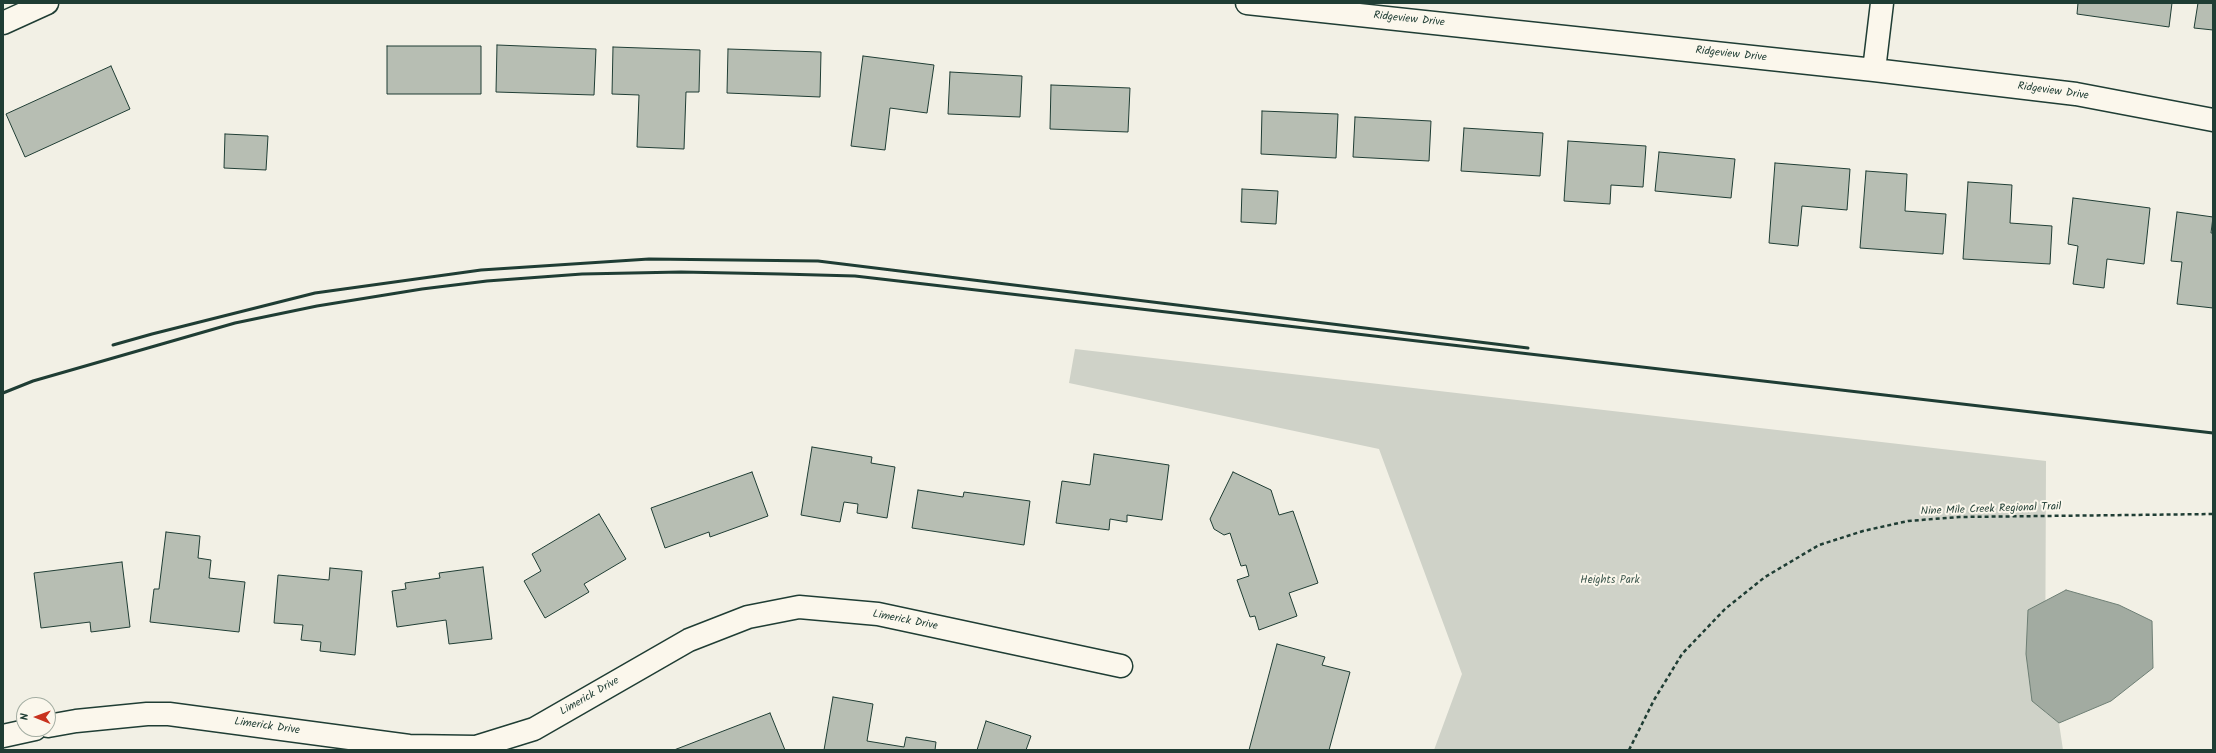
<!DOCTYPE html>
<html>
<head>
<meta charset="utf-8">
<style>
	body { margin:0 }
	#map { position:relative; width:2216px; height:753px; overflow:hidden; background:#f2f0e5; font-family:Kalam,sans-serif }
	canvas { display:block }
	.frame { position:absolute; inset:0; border:4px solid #1f3d34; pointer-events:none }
	.north { position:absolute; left:16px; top:697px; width:40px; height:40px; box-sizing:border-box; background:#fbf7ec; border:1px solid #a3ada2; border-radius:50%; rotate:271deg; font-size:11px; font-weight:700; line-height:16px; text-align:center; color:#1f3d34 }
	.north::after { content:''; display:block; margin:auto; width:14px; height:18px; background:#c8321e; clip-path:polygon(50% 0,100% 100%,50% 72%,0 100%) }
</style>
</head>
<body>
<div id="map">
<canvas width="2216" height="753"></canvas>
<div class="frame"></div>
<div class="north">N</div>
</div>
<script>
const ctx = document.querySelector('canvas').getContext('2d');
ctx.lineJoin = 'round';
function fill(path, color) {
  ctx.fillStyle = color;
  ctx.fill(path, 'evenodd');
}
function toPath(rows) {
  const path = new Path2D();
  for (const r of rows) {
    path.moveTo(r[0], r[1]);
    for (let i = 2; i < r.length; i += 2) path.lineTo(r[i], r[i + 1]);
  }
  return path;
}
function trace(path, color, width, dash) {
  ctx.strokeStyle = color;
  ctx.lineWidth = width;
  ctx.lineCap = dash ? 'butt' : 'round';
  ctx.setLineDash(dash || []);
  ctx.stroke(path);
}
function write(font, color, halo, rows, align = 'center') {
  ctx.font = font + ' Kalam,sans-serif';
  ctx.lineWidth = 4;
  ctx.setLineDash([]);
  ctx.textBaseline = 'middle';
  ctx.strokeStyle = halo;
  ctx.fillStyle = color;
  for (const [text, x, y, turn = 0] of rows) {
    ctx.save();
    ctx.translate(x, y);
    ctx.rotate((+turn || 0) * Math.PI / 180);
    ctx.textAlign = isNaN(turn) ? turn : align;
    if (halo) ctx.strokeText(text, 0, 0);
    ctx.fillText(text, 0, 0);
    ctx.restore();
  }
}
fill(toPath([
	[1075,349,2046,461,2045,712,2059,723,2063,750,1434,750,1462,674,1379,449,1069,383]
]), '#cfd2c8');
const water = toPath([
	[2066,590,2119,605,2152,621,2153,668,2111,701,2059,723,2032,701,2026,654,2028,610,2066,590]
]);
fill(water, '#a2aba1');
trace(water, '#6e7f75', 1);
const building = toPath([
	[2078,3,2172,3,2169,27,2077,14,2078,3],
	[2198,3,2213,3,2213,30,2194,28,2198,3],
	[497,45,596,49,594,95,496,92,497,45],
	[387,46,481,46,481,94,387,94,387,46],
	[613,47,700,50,699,92,686,92,684,149,637,147,639,95,612,94,613,47],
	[728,49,821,52,820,97,727,93,728,49],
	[863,56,934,65,927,113,890,108,885,150,851,146,863,56],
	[111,66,130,109,25,157,6,114,111,66],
	[950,72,1022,76,1020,117,948,114,950,72],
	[1051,85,1130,88,1128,132,1050,129,1051,85],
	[1262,111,1338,114,1336,158,1261,154,1262,111],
	[1355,117,1431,121,1429,161,1353,157,1355,117],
	[1464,128,1543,133,1540,176,1461,171,1464,128],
	[225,134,268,136,266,170,224,168,225,134],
	[1568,141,1646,146,1643,187,1611,185,1610,204,1564,201,1568,141],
	[1659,152,1735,159,1731,198,1655,191,1659,152],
	[1775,163,1850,169,1847,210,1802,206,1798,246,1769,243,1775,163],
	[1866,171,1907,174,1905,211,1946,214,1943,254,1860,248,1866,171],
	[1968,182,2012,185,2010,223,2052,226,2050,264,1963,259,1968,182],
	[1242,189,1278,191,1276,224,1241,222,1242,189],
	[2073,198,2150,208,2144,264,2107,259,2104,288,2073,284,2078,246,2068,244,2073,198],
	[2177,212,2213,217,2211,233,2213,233,2213,308,2177,304,2182,262,2171,261,2177,212],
	[812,447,872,457,871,463,895,467,887,518,857,513,858,504,844,502,840,522,801,515,812,447],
	[1094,454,1169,465,1162,520,1127,515,1127,522,1110,519,1109,530,1056,523,1062,481,1090,485,1094,454],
	[752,472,768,516,710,537,709,532,665,548,651,508,752,472],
	[1233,472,1271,490,1279,515,1293,511,1318,583,1289,593,1297,616,1259,630,1255,616,1250,617,1237,580,1249,576,1246,565,1241,566,1230,533,1224,535,1214,529,1210,519,1233,472],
	[918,490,963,497,964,492,1030,501,1024,545,912,528,918,490],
	[599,514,626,559,584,584,589,592,545,618,524,581,541,571,532,554,599,514],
	[166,532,200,536,198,558,211,560,209,578,245,582,239,632,150,622,154,589,159,589,166,532],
	[122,562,130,627,91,632,90,622,41,628,34,573,122,562],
	[483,567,492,639,449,644,446,620,397,627,392,591,406,589,405,583,440,578,439,573,483,567],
	[330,568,362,571,355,655,320,651,321,642,301,640,303,625,274,623,278,575,329,580,330,568],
	[1277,644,1325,657,1322,665,1350,672,1329,750,1249,750,1277,644],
	[833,697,873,704,867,741,904,747,906,737,936,742,935,750,824,750,833,697],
	[770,713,785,750,674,750,770,713],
	[986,721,1031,736,1026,750,977,750,986,721]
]);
fill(building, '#b7beb3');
trace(building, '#1f3d34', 1);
const minor = toPath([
	[1247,3,1874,70,2076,94,2213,120],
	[1874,70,1882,3],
	[48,726,76,721,147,714,169,714,409,746,476,747,534,729,689,640,748,617,799,607,878,614,1121,666],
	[3,736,35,729]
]);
const tertiary = toPath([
	[3,23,47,3]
]);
trace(minor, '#1f3d34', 25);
trace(tertiary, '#1f3d34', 25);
trace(toPath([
	[1629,750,1654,700,1682,654,1725,609,1765,577,1819,545,1863,531,1908,521,1959,517,2213,514]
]), '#1f3d34', 2.5, [4, 3]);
trace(minor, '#fbf7ec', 22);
trace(tertiary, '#fbf7ec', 22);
trace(toPath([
	[113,345,152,334,315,293,481,270,649,259,818,261,1528,348],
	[3,393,33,381,235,323,317,306,422,289,487,281,582,274,681,272,781,274,855,276,2213,433]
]), '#1f3d34', 3);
write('11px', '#1f3d34', '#fbf7ec', [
	["Ridgeview Drive",1409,20,6],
	["Ridgeview Drive",1731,55,6],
	["Ridgeview Drive",2053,92,8],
	["Nine Mile Creek Regional Trail",1991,510,-2],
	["Limerick Drive",905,621,11],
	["Limerick Drive",590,697,-30],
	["Limerick Drive",267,727,8]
]);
write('11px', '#425b52', '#fbf7ec', [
	["Heights Park",1610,581]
]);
</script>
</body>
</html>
